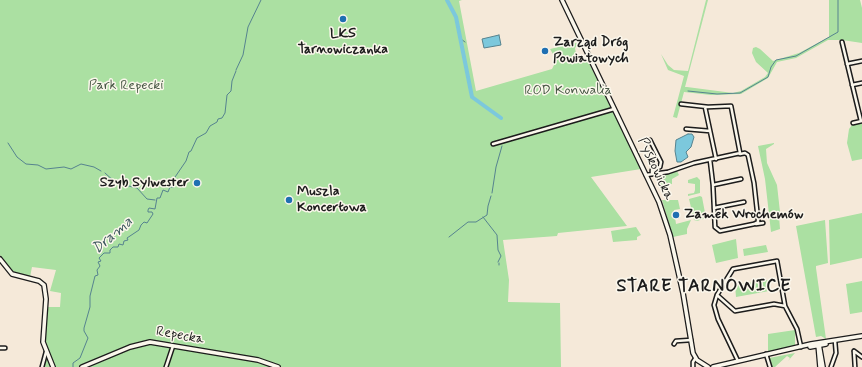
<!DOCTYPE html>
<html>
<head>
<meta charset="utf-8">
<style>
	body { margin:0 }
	canvas { display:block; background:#f5e9d9 }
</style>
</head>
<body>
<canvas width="862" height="367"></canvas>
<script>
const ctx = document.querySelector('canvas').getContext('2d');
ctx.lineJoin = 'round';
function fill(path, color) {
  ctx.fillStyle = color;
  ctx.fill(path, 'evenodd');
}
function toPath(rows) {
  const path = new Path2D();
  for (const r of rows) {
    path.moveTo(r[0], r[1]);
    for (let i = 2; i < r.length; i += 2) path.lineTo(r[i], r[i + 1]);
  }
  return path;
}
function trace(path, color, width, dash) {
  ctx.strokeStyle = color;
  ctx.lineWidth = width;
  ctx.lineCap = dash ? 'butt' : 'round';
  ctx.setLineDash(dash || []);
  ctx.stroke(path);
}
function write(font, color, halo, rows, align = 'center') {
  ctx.font = font + ' Mynerve,sans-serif';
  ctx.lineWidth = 3;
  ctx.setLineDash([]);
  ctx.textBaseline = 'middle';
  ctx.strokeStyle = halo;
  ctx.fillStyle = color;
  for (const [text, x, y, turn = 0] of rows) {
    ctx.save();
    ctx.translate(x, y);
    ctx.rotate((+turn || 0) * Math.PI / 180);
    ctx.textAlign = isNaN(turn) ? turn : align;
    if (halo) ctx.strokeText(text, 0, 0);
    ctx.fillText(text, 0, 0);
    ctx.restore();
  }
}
fill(toPath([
	[0,0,462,0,459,1,476,91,552,69,558,57,557,55,553,54,550,49,580,42,575,48,576,54,587,59,641,169,591,177,627,226,558,233,557,236,503,240,509,280,508,302,560,303,561,367,43,367,47,307,60,307,61,293,50,291,56,270,32,267,30,277,19,275,8,268,0,255],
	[706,0,708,0,685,87,687,87,733,93,741,91,765,77,768,73,756,62,752,53,753,48,756,47,760,49,773,61,799,53,829,37,829,0,860,0,862,8,862,43,842,40,828,40,796,58,777,62,768,78,741,94,711,95,684,92,677,118,673,117,684,76,668,70,661,54,668,65,674,70,688,71],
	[862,123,862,159,852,161,847,143,849,129,852,125],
	[774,143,774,144,766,149,767,163,777,185,780,212,779,216,780,229,771,232,765,179,758,146],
	[677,171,679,175,672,179,672,184,660,185,659,175],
	[697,177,700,180,700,193,688,196,688,194,694,193,695,190,695,184,688,183,688,180],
	[700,196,702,197,706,218,697,221,694,220,689,199],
	[662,200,678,200,680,209,674,210,676,224,691,220,687,229,687,234,673,237],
	[862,213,862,258,830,265,829,220],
	[825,220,828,263,816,266,816,268,826,339,821,336,816,337,796,226],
	[636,227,641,235,637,237,637,240,613,242,611,231],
	[736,239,738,258,716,263,712,245],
	[766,245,768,252,744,256,743,249],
	[768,280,769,291,736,297,735,285],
	[862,281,862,312,850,314,846,284],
	[795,330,795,347,768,352,768,334],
	[795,353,788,361,790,358,787,356,775,367,771,367,769,358]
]), '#abe0a2');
const water = toPath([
	[499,35,501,45,484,48,482,39,499,35],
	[688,134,692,134,694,137,691,147,686,152,688,157,681,162,677,162,675,151,676,140,688,134]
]);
fill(water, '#7cc8dc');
trace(water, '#56838f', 1);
trace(toPath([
	[461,39,465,42],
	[236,70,243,55,248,27,261,0],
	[688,91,717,94,740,93,768,77,771,67,776,60,796,56,838,32,838,0],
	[8,143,17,157,26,164,38,165,46,169,64,167,71,169,81,164,94,167,101,171],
	[105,173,116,183,137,188,147,199,155,200],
	[492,193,496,167,502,146],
	[483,217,497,235,498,250,501,256,498,262],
	[449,237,468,222,476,222,487,215,488,206,491,196],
	[499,263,499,265],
	[73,367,73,363,80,358,88,338,84,331,84,328,90,307,90,296,95,276,98,275,97,270,100,266,98,262,101,261,99,258,104,253,110,253,110,250,113,247,118,247,119,244,123,245,124,241,128,240,127,238,139,230,141,225,144,222,147,223,153,214,152,212,148,212,148,210,149,208,155,209,157,198,160,198,163,190,168,192,170,187,174,187,173,180,186,161,189,152,191,151,197,138,206,133,210,126,217,122,218,119,222,118,225,113,227,95,231,91,232,81,236,71]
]), '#56838f', 1);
trace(toPath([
	[447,0,456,17,472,97,501,118]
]), '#7cc8dc', 4);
const street = toPath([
	[842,42,861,121],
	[847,64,862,61],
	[852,85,862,83],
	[705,107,716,159],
	[853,123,862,121],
	[686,129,710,131],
	[650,140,661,162,660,167,652,170,652,174],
	[493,144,614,109],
	[710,160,713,185,715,227,720,231,754,224,758,222,758,219,754,183,748,155,745,153,740,154],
	[646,175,668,172,694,163,740,153,731,106,708,107,681,104],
	[713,185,741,179],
	[714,208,744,202],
	[756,224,763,223],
	[717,295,735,311,774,304,785,306],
	[674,344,676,341,691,340],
	[0,348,5,348],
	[854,351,855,367],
	[854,351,862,357],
	[766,354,770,367],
	[738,361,718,319,714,305,717,295,733,269,777,261,785,306,797,329,801,347],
	[42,367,46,352],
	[166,367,173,346],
	[693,367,693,362,695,359],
	[831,367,836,353,835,341]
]);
const secondary = toPath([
	[562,0,659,202,670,235,683,293,693,353,697,360,708,367],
	[0,259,12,274,39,281,44,285,46,299,43,342,53,367],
	[818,344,820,367],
	[819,344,823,367],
	[810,347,826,344],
	[82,367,130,347,150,342,258,360,278,367],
	[713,367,811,344,862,336]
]);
trace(street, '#1c1c1c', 5.5);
trace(secondary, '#1c1c1c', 6);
trace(street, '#fbf7ec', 2.5);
trace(secondary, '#fbf7ec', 3.5);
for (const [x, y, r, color] of [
	[343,19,4,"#1f6fb2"],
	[545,51,4,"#1f6fb2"],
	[197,183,4,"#1f6fb2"],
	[289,200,4,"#1f6fb2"],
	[676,215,4,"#1f6fb2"]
]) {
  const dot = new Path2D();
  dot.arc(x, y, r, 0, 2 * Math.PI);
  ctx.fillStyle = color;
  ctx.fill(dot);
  trace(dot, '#fbf7ec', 1.5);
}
write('bold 14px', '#1c1c1c', '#fbf7ec', [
	["LKS",343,34,"center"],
	["Tarnowiczanka",343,50,"center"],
	["Zarząd Dróg",553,43],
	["Powiatowych",553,59],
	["Szyb Sylwester",189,183,"right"],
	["Muszla",297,192],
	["Koncertowa",297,208],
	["Zamek Wrochemów",684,215]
], 'left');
write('14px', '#475744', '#fbf7ec', [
	["Park Repecki",126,86],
	["ROD Konwalia",568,91]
]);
write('14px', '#1c1c1c', '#fbf7ec', [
	["Pyskowicka",655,169,65],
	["Repecka",180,336,10]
]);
write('italic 15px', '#3e585f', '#fbf7ec', [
	["Drama",113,236,-41]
]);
ctx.letterSpacing = '1px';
write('bold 18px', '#1c1c1c', '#fbf7ec', [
	["STARE TARNOWICE",704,287]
]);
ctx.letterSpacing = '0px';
</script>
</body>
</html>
